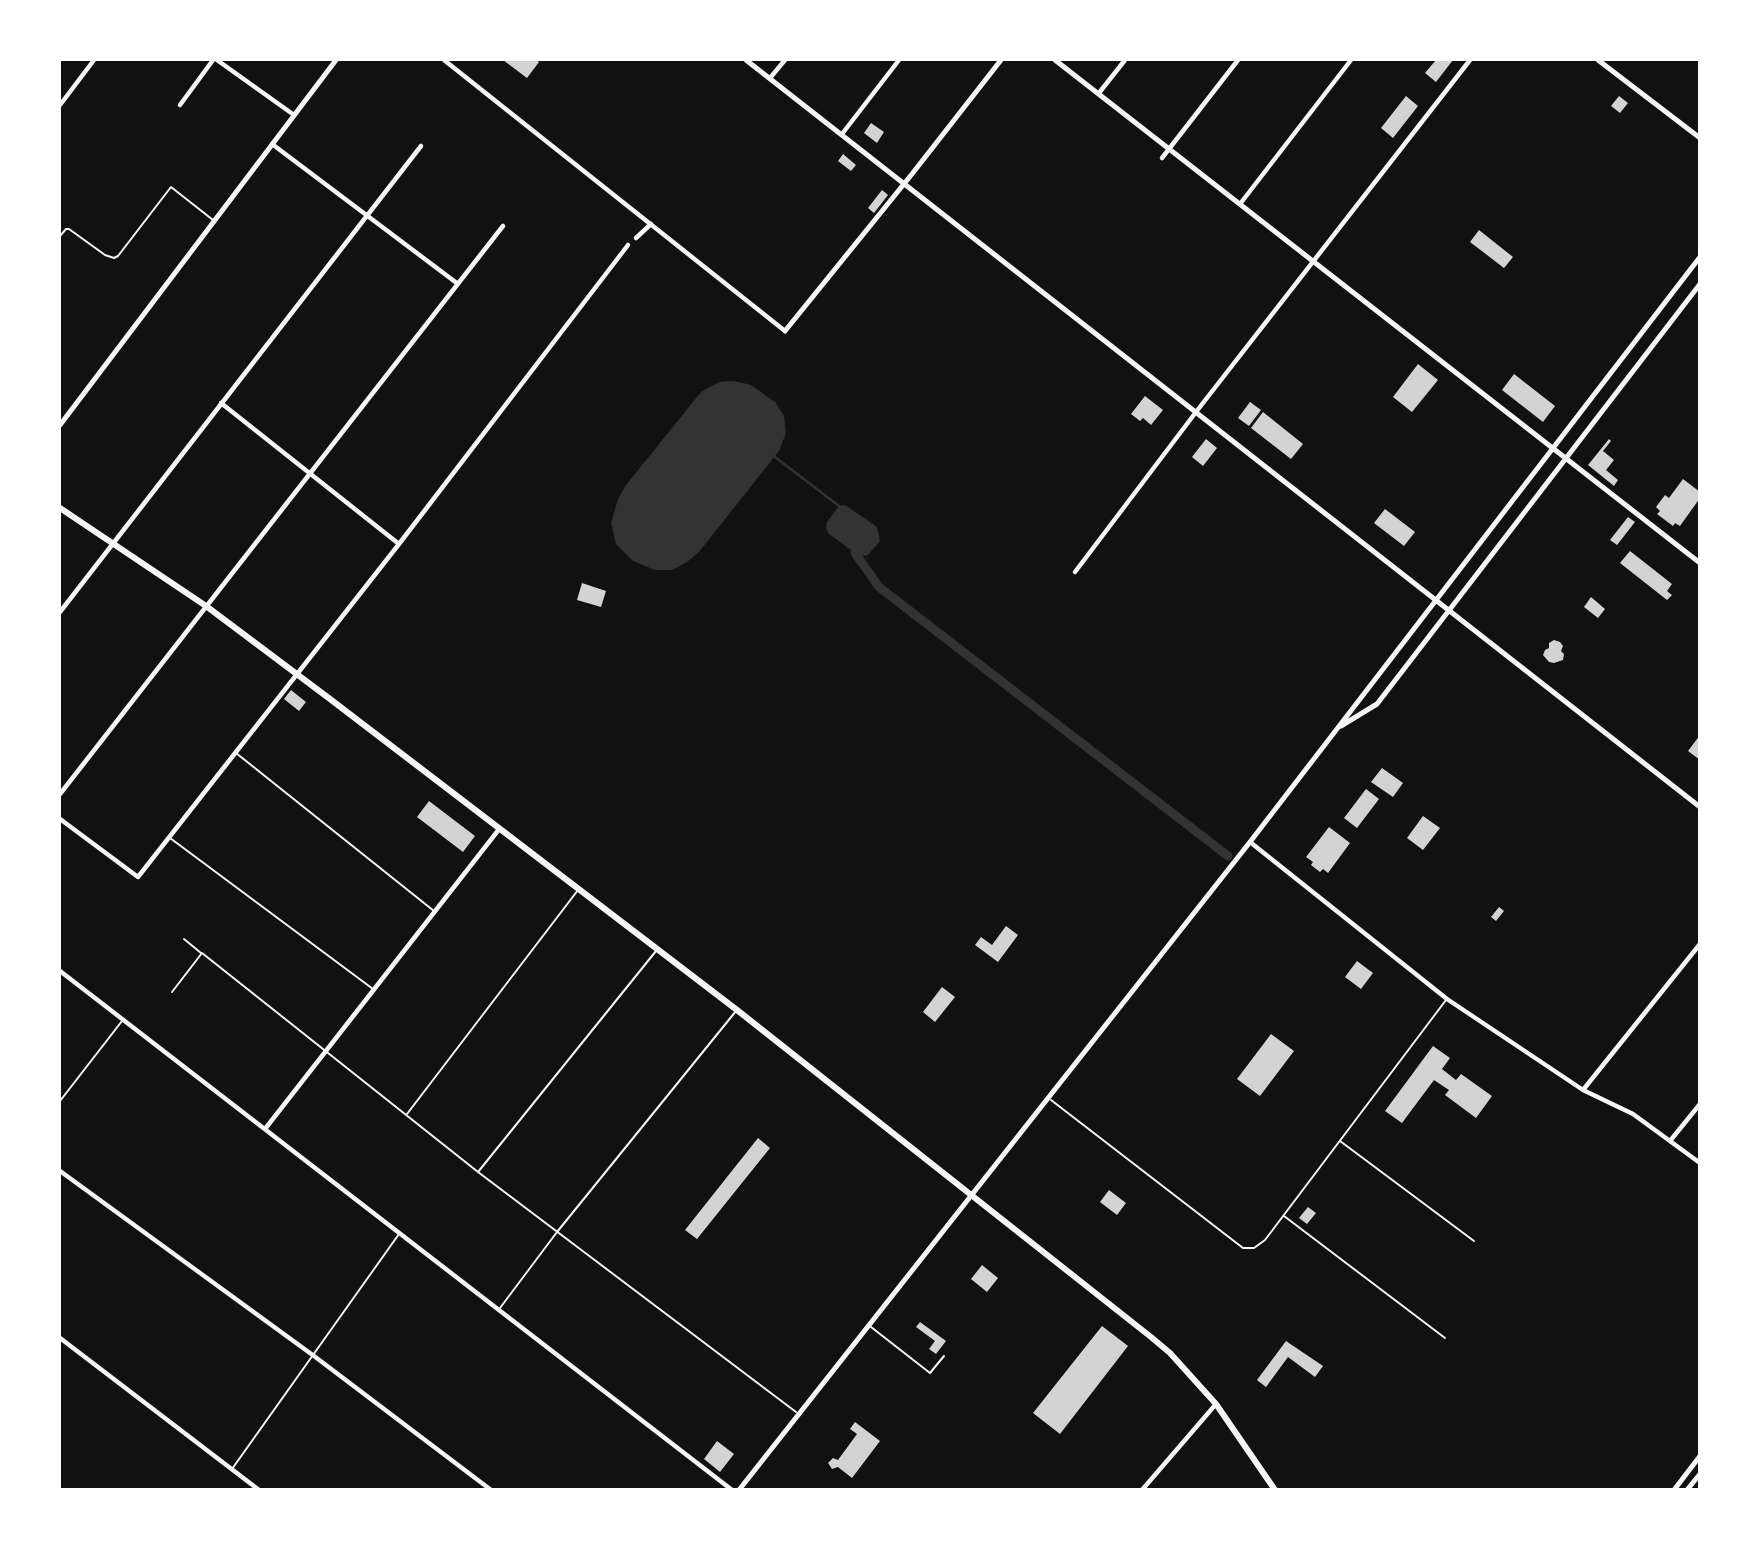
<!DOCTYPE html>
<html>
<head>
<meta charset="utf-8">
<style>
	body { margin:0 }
	#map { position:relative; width:1759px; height:1549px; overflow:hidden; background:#111; font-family:Rubik,sans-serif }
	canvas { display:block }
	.frame { position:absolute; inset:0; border:61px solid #fff; pointer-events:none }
</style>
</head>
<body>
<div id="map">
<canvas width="1759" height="1549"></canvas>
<div class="frame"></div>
</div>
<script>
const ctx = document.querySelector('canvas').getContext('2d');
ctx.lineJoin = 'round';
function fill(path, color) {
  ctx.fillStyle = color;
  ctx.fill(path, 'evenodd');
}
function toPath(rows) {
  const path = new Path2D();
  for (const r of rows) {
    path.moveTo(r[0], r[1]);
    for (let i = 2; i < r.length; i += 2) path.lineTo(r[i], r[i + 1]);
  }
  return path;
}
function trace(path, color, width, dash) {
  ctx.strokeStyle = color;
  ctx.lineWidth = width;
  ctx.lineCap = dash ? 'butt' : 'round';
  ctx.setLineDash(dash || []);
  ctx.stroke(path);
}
fill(toPath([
	[734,381,751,385,775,402,784,416,786,433,779,451,699,552,687,562,672,570,655,570,633,561,616,544,611,523,618,499,626,485,701,392,719,382],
	[845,505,877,527,880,541,868,555,861,556,855,553,829,534,826,528,827,522,839,506]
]), '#333');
trace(toPath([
	[775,457,839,506]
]), '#333', 2.5);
trace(toPath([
	[855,553,879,587,1228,856]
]), '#333', 9);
fill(toPath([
	[503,60,536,60,539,62,527,78],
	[1436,60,1453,60,1436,82,1425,73],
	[1406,96,1418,106,1393,138,1381,128],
	[1619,96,1628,103,1620,113,1611,106],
	[871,123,884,132,877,143,864,133],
	[843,154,856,165,851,171,838,161],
	[882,190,888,195,874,213,868,208],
	[1479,230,1513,257,1504,268,1470,242],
	[1418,364,1438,380,1412,412,1393,397],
	[1514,374,1555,406,1543,422,1502,390],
	[1145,396,1163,410,1151,425,1143,418,1140,421,1131,414],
	[1250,402,1261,410,1249,426,1238,418],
	[1263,412,1303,444,1291,459,1251,428],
	[1206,439,1217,448,1203,466,1192,457],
	[1609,439,1611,441,1603,451,1614,460,1606,470,1618,480,1614,486,1588,465],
	[1683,479,1700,492,1700,498,1680,526,1675,523,1673,526,1657,514,1660,511,1656,507,1665,495,1669,498],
	[1385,509,1415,532,1404,546,1374,523],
	[1628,517,1635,522,1617,545,1610,540],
	[1630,551,1672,584,1667,591,1672,595,1667,600,1620,563],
	[582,583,606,591,601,607,577,600],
	[1591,597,1605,609,1598,618,1584,607],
	[1554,640,1560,642,1563,646,1561,651,1564,654,1563,660,1554,663,1549,662,1543,655,1545,650,1549,648,1549,643],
	[291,690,306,702,299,711,284,699],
	[1700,735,1700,760,1688,751],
	[1382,768,1403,783,1393,797,1371,782],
	[1366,789,1379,799,1357,828,1344,818],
	[429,801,475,836,463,852,417,817],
	[1423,816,1440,828,1423,850,1407,838],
	[1329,827,1350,843,1328,873,1323,869,1320,872,1311,865,1313,862,1306,857],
	[1499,907,1504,911,1496,921,1491,917],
	[1006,926,1018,935,998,962,975,945,981,937,992,945],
	[1357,961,1373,973,1361,989,1345,977],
	[942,987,955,997,935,1022,923,1012],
	[1271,1034,1294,1051,1260,1096,1237,1079],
	[1433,1046,1450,1058,1442,1069,1456,1080,1461,1074,1492,1096,1476,1118,1445,1095,1449,1090,1434,1080,1402,1123,1385,1111],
	[758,1138,770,1148,697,1239,685,1230],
	[1109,1190,1126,1203,1117,1215,1100,1202],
	[1308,1207,1316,1213,1307,1224,1299,1218],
	[982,1265,998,1278,987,1292,971,1279],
	[920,1322,946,1341,936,1354,929,1349,935,1341,916,1327],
	[1102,1326,1128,1346,1060,1434,1033,1413],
	[1286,1341,1323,1366,1315,1377,1288,1357,1266,1387,1257,1380],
	[855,1422,880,1441,852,1478,838,1467,832,1469,828,1463,833,1458,838,1460,857,1434,850,1429],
	[717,1441,734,1454,720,1472,704,1459]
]), '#d3d3d3');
trace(toPath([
	[60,236,66,229,69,229,105,255,114,258,118,256,171,187,213,220],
	[236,753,434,911],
	[170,838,373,989],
	[184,939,201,953],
	[172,992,202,953,478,1172,796,1412],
	[1051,1100,1243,1248,1254,1248,1265,1240,1446,1000],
	[60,1101,122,1021],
	[407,1114,578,890],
	[1340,1141,1474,1241],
	[478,1172,656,951],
	[1284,1216,1445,1338],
	[500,1308,557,1232,736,1011],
	[871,1327,930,1373,944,1356],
	[232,1469,399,1234]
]), '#f5f5f5', 2);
trace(toPath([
	[217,60,294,115],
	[444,60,785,331],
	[770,78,785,60],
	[1099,93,1125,60],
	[60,105,94,60],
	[180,105,213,60],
	[842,134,899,60],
	[272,144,458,284],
	[1162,158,1238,60],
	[1240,204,1351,60],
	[636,238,651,224],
	[221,403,399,544],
	[1075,572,1196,412,1470,60],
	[60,612,421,146],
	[60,794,503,226],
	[60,819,138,877,399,544,628,245],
	[1250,842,1447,999,1583,1090,1633,1114,1700,1163],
	[60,971,732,1490],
	[1583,1090,1700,944],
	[265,1129,500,828],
	[1670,1141,1700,1104],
	[60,1171,314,1356,491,1490],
	[60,1338,259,1490],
	[1142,1490,1216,1404]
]), '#f5f5f5', 4.5);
trace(toPath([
	[746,60,1700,807],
	[1055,60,1700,563],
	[1598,60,1700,138],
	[785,331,912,174,1001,60],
	[60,425,336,60],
	[1341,726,1377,704,1700,284],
	[739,1490,1250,842,1700,257],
	[1674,1490,1700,1456],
	[1687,1490,1700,1474]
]), '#f5f5f5', 5);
trace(toPath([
	[60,508,206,606,330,699,737,1010,1151,1337,1170,1353,1216,1404,1275,1490]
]), '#f5f5f5', 6);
</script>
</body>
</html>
